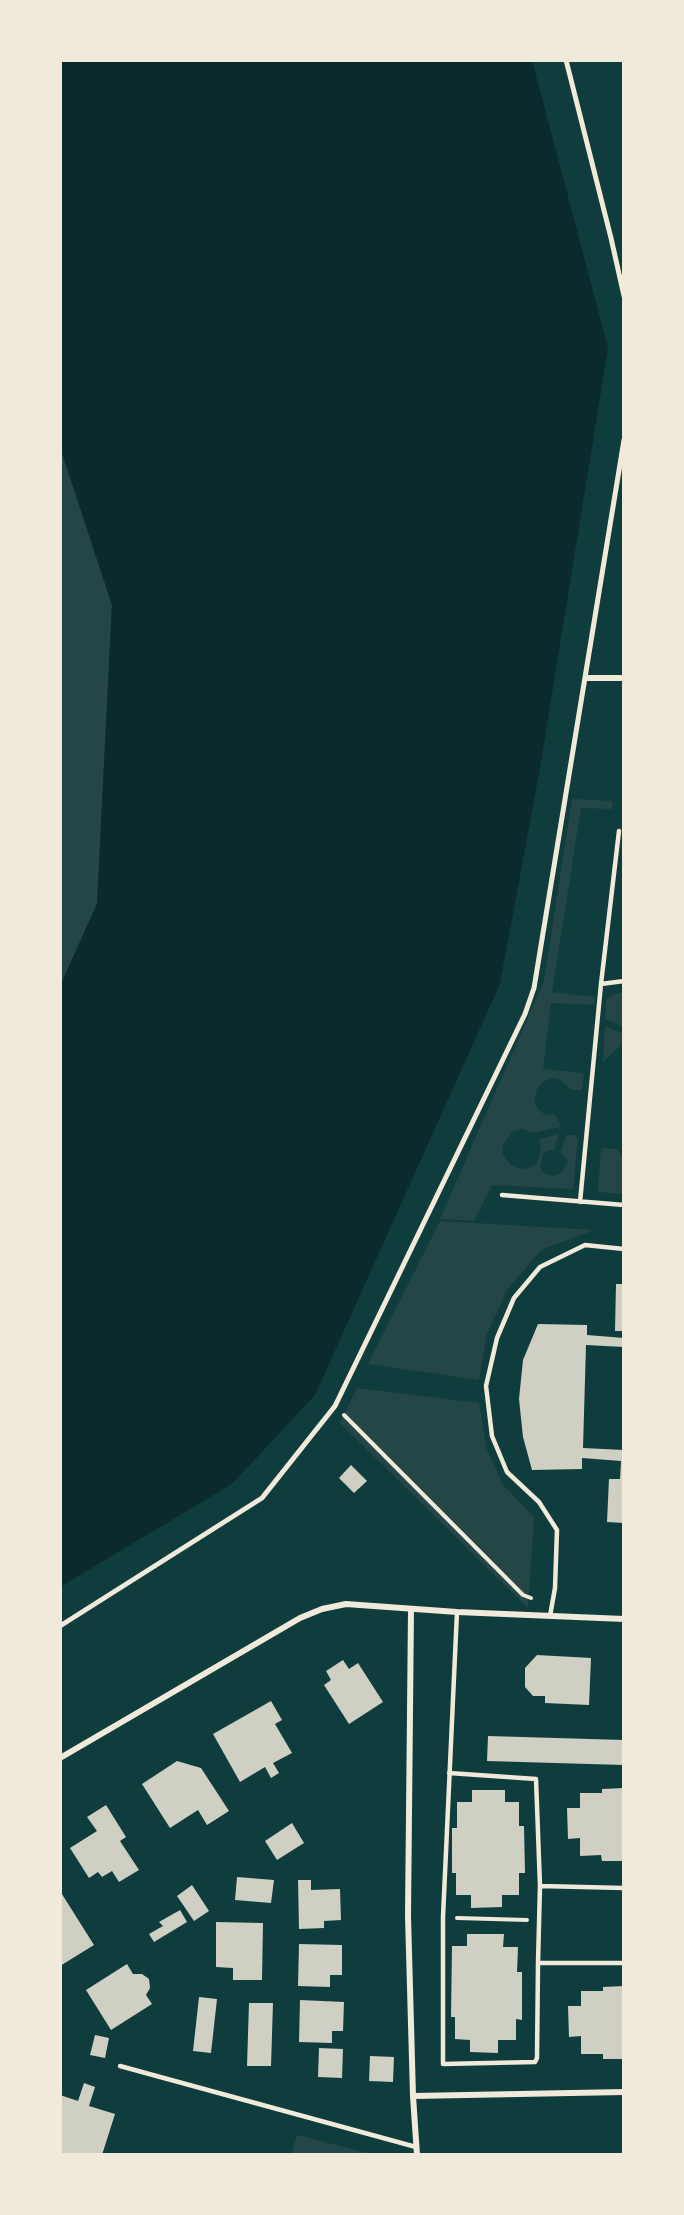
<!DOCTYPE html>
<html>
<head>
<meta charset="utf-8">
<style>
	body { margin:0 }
	#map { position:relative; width:684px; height:2215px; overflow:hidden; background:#0f3d3e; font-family:"Alegreya Sans",sans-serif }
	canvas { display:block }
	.frame { position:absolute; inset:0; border:62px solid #f1e9da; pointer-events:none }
</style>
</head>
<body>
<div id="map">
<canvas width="684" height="2215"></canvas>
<div class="frame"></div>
</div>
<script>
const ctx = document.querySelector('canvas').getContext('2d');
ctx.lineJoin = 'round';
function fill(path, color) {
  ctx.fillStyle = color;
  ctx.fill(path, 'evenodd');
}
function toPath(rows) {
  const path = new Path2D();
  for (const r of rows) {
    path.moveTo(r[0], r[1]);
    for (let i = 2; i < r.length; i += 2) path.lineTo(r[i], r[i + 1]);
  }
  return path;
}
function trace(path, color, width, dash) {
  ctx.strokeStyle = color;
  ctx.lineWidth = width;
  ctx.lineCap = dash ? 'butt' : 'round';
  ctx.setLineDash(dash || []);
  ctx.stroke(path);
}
fill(toPath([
	[60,447,112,605,97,904,60,986],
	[572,799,612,801,612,809,581,808,552,992,595,997,594,1005,551,1003,543,1069,584,1073,582,1090,572,1090,559,1079,552,1078,543,1082,537,1089,534,1099,537,1108,545,1115,555,1114,561,1127,532,1133,523,1129,513,1131,502,1146,503,1155,511,1165,520,1169,528,1168,536,1164,539,1157,541,1148,539,1139,559,1134,554,1150,548,1150,543,1154,541,1162,541,1170,547,1175,554,1176,561,1173,568,1162,561,1152,566,1135,574,1135,578,1138,573,1189,492,1185,474,1221,440,1219,544,981],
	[624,992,624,1027,605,1019,606,1000,613,994],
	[605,1026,624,1034,624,1042,603,1062],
	[601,1148,617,1149,624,1159,624,1194,598,1192],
	[440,1221,594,1230,541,1250,507,1290,487,1334,479,1380,368,1364],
	[357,1388,479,1403,487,1450,503,1485,534,1517,528,1608,340,1423],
	[297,2135,376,2155,291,2155]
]), '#244646');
fill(toPath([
	[60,60,532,60,608,348,540,768,500,984,315,1395,232,1484,60,1587,60,986,97,904,112,605,60,447]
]), '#0a2a2b');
fill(toPath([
	[616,1284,624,1284,624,1331,615,1331],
	[538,1324,587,1325,587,1335,624,1338,624,1347,586,1345,583,1448,624,1450,624,1523,607,1522,609,1479,620,1479,621,1461,582,1458,582,1469,532,1470,523,1437,519,1399,523,1360],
	[351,1465,367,1481,354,1493,339,1478],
	[537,1655,591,1658,589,1705,545,1703,545,1696,533,1696,525,1687,525,1668],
	[343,1660,349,1669,358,1663,383,1702,349,1724,324,1685,331,1680,326,1671],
	[271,1701,282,1720,275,1724,292,1753,273,1763,279,1773,271,1778,265,1767,240,1782,213,1734],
	[488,1736,624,1740,624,1765,487,1761],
	[177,1761,201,1768,229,1811,207,1825,198,1810,170,1828,142,1784],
	[624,1788,624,1861,602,1861,601,1855,580,1856,580,1838,568,1839,567,1808,580,1808,580,1793,602,1793,602,1789],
	[472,1790,505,1790,505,1802,519,1802,519,1826,524,1826,525,1873,519,1873,519,1895,502,1895,502,1907,471,1908,471,1895,456,1895,456,1873,452,1873,452,1828,457,1828,457,1802,472,1802],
	[106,1805,126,1837,120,1841,139,1870,119,1882,112,1871,102,1877,98,1872,89,1878,70,1848,97,1831,87,1817],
	[292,1823,304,1843,277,1860,265,1841],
	[237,1877,274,1880,271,1903,235,1900],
	[298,1880,311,1880,311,1890,340,1889,341,1920,324,1921,324,1928,299,1929],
	[192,1885,209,1911,194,1921,177,1896],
	[60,1891,94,1945,60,1966],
	[180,1910,187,1922,154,1942,149,1934,163,1926,159,1922],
	[216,1922,263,1923,262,1980,233,1980,233,1968,216,1967],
	[467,1934,504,1934,503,1947,518,1947,517,1972,522,1972,522,2020,516,2019,516,2040,498,2040,498,2053,470,2052,470,2040,455,2039,455,2017,451,2017,452,1946,467,1946],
	[299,1944,342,1945,342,1975,330,1975,330,1987,298,1986],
	[127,1964,133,1974,142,1974,149,1979,150,1988,146,1995,152,2004,111,2030,86,1990],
	[624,1986,624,2059,603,2059,603,2054,581,2054,581,2036,569,2037,568,2006,581,2006,581,1991,603,1991,603,1987],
	[199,1997,217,1999,211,2053,193,2051],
	[300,2000,344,2002,343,2031,332,2031,332,2043,299,2042],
	[249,2003,273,2003,271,2066,247,2066],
	[95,2035,109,2038,105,2058,90,2055],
	[319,2048,343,2049,342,2078,318,2077],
	[370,2056,394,2057,393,2082,369,2081],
	[84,2083,95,2087,89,2106,115,2114,102,2155,60,2155,60,2095,78,2101]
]), '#cfcfc3');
trace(toPath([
	[344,1415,523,1595,531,1598],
	[457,1918,527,1920]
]), '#f1e9da', 4);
trace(toPath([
	[619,831,601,984,624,981],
	[502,1195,624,1205],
	[580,1202,601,984],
	[457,1612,443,1917,443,2064,535,2062,537,2058,538,1963,624,1963],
	[550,1616,555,1588,557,1530,539,1502,507,1472,492,1436,486,1386,497,1338,514,1298,540,1267,585,1245,624,1249],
	[449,1773,536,1779,540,1886,624,1888],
	[538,1963,540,1886],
	[120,2066,416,2147]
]), '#f1e9da', 4.5);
trace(toPath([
	[566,60,611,238,624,296],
	[60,1626,262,1498,335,1406,525,1014,534,988,624,440]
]), '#f1e9da', 5);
trace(toPath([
	[586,678,624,678],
	[411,1609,408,1916,413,2096],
	[60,1758,300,1618,322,1609,346,1604,457,1612,624,1619],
	[417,2155,413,2096,624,2092]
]), '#f1e9da', 6);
</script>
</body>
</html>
